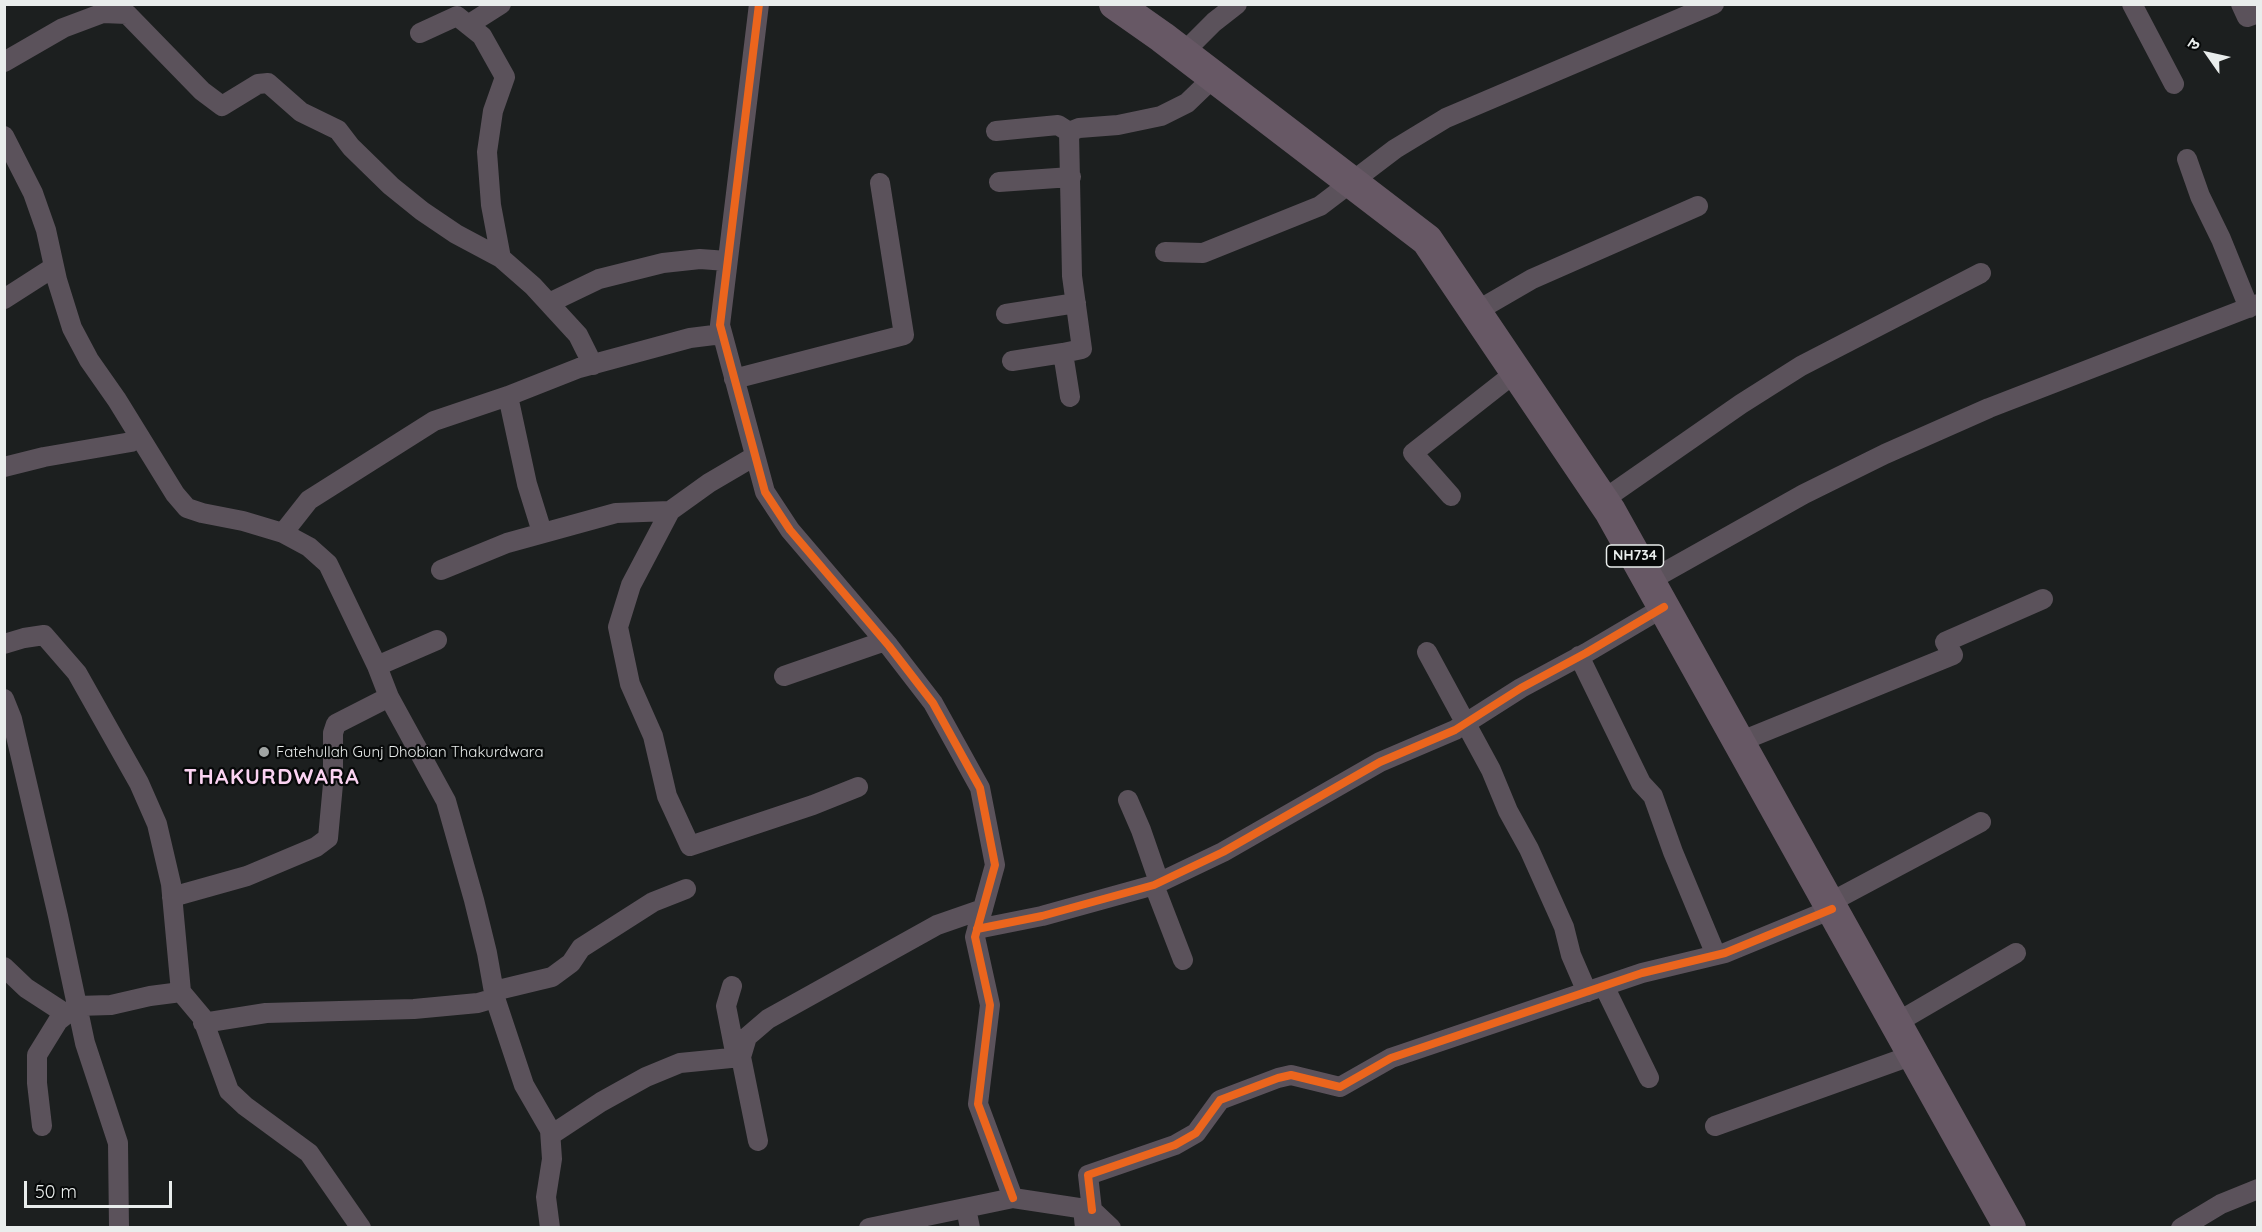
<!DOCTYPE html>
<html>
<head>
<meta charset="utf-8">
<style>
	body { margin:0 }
	#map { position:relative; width:2262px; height:1232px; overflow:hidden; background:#1c1f1f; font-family:Quicksand,"Noto Sans Devanagari",sans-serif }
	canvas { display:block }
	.frame { position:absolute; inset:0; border:6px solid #e9edec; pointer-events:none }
	.north { position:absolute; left:2178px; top:24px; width:60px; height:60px; -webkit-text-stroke:4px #070909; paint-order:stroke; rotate:304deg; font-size:16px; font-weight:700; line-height:24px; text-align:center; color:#e9edec }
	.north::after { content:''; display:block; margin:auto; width:21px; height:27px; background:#e9edec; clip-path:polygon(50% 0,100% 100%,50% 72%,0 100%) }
	.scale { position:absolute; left:24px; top:1181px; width:148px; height:27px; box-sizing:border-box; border:3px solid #e9edec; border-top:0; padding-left:8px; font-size:18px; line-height:21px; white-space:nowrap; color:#e9edec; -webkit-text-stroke:4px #070909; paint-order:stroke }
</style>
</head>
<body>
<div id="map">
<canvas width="2262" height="1232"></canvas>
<div class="frame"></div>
<div class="north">उ</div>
<div class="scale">50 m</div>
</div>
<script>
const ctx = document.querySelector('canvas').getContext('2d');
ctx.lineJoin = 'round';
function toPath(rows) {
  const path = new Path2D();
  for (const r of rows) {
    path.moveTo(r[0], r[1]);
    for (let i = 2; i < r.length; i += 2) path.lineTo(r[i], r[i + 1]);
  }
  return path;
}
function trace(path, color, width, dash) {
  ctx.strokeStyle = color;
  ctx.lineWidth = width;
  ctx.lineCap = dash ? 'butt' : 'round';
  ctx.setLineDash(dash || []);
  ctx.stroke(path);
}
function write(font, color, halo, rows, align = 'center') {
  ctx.font = font + ' Quicksand,sans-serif';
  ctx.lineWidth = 4.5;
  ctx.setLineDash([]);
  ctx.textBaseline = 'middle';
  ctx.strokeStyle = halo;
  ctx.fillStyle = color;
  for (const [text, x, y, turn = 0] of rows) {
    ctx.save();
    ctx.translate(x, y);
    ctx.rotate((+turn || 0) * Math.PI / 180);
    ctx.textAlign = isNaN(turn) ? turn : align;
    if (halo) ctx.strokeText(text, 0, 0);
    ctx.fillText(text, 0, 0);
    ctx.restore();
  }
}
trace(toPath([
	[759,4,720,325,765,492,790,530,889,646,933,703,980,788,995,865,975,937,990,1005,978,1104,1013,1198],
	[2132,4,2174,84],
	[2241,4,2247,17,2258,13],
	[468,25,501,4],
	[420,33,457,16,482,36,505,77,493,111,487,152,491,205,501,258],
	[1183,53,1214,22,1237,4],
	[4,62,63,28,103,13,127,14,202,91,222,106,258,84,268,83,301,112,338,130,351,147,391,186,422,211,456,234,501,258,533,286,578,335,593,365],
	[996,131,1058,125,1069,132],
	[4,136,33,193,46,230,57,280,72,328,89,360,117,400,175,494,187,508,202,513,243,521,283,533,309,547,328,564,377,666],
	[2187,159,2200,196,2221,239,2249,308],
	[999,182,1071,177],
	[1165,252,1203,253,1320,206,1395,149,1446,118,1714,4],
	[4,299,54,267],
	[549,303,599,279,663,263,700,259,727,261],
	[1475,312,1532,279,1698,206],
	[1006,314,1076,303],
	[1012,361,1063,353],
	[734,379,904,335,880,183],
	[508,396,527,484,542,532],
	[1070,397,1063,353,1082,349,1072,276,1069,132,1079,128,1118,125,1161,116,1187,103,1214,77],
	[755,456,709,483,670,511,631,585,618,627,630,684,653,736,667,796,690,846,813,805,858,787],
	[4,467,44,457,131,442,140,437],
	[1451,496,1413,453,1516,372],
	[1603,500,1741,404,1801,366,1981,273],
	[283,533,309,500,434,421,508,396,579,368,690,338,722,334],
	[441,570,507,543,616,513,670,511],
	[1649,581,1804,494,1885,454,1989,408,2258,304],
	[4,644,24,638,44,635,77,673,139,783,157,824,171,884,181,992,202,1017,229,1091,245,1106,309,1153,361,1228],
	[1427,652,1491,770,1508,811,1529,849,1564,927,1571,955,1587,992],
	[1579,656,1641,783,1653,796,1673,852,1716,955],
	[784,676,885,641],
	[389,697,446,801,474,900,487,953,495,998],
	[4,699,12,719,58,916,85,1043,118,1143,119,1228],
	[1739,742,1953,655,1945,642,2043,599],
	[1128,800,1141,830,1159,882],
	[1154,885,1183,960],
	[172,897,247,876,316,847,328,838,333,784,333,733,336,724,389,697,377,666,437,640],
	[1829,903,1981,822],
	[977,929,1042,916,1154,885,1223,852,1380,762,1455,730,1521,688,1586,653,1664,607],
	[4,967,26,988,66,1014],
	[732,986,726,1006,736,1057],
	[1604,986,1649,1078],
	[494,991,552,977,571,963,581,948,653,902,686,889],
	[203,1023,266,1013,414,1009,478,1003,495,998,524,1085,550,1130,552,1159,546,1197,550,1228],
	[1896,1023,2016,953],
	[42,1126,37,1083,37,1055,58,1021,77,1006,111,1005,150,996,181,992],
	[1715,1126,1913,1055],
	[551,1135,601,1102,646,1077,680,1063,741,1057],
	[758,1141,741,1057,747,1037,768,1019,937,925,983,909],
	[966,1208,970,1228],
	[1083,1208,1085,1228],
	[1092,1210,1088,1175,1175,1145,1196,1133,1220,1100,1278,1078,1291,1075,1340,1087,1391,1058,1642,973,1725,953,1832,909],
	[869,1228,1013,1198,1092,1210,1111,1228],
	[2181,1228,2221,1204,2258,1189]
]), '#5b525b', 20);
trace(toPath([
	[1115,4,1162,37,1427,240,1610,511,2010,1228]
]), '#675865', 32);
trace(toPath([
	[759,4,720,325,765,492,790,530,889,646,933,703,980,788,995,865,975,937,990,1005,978,1104,1013,1198],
	[977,929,1042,916,1154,885,1223,852,1380,762,1455,730,1521,688,1586,653,1664,607],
	[1092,1210,1088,1175,1175,1145,1196,1133,1220,1100,1278,1078,1291,1075,1340,1087,1391,1058,1642,973,1725,953,1832,909]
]), '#eb651d', 8);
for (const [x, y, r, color] of [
	[264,752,6,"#a1a5a4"]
]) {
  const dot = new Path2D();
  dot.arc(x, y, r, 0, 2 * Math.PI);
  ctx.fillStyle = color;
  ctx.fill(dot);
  trace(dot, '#070909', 2);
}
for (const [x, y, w] of [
	[1635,556,57]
]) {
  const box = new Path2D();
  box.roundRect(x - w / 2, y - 11, w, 22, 4.5);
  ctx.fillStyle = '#070909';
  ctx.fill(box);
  trace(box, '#e9edec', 1.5);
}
write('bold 14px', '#e9edec', null, [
	["NH734",1635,556]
]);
write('15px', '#e9edec', '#070909', [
	["Fatehullah Gunj Dhobian Thakurdwara",276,752]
], 'left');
ctx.letterSpacing = '1.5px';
write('bold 21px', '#fbd3f2', '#070909', [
	["THAKURDWARA",272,778]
]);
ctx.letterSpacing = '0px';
</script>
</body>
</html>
